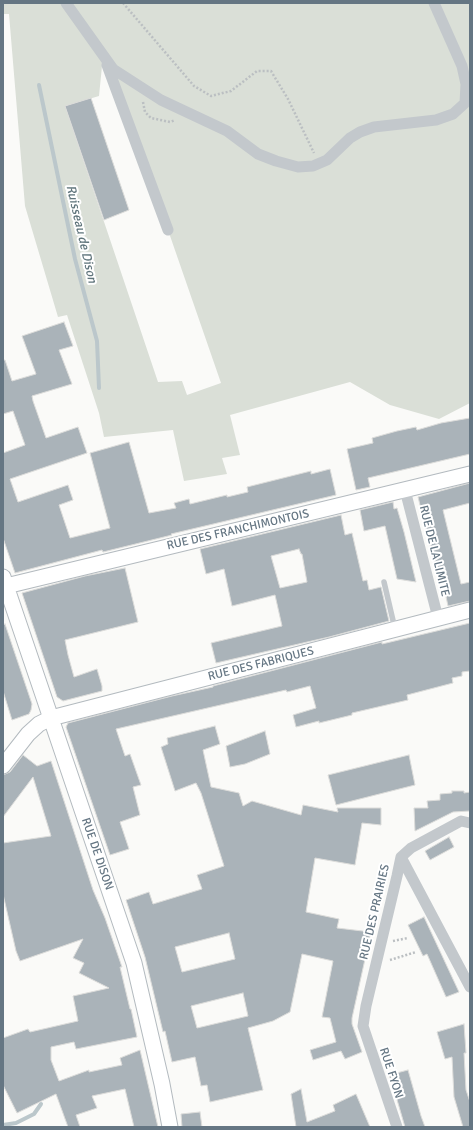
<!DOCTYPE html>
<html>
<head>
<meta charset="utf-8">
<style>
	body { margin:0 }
	#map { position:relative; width:473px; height:1130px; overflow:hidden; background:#fafaf8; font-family:Signika,sans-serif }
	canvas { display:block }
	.frame { position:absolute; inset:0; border:4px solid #657683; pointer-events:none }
</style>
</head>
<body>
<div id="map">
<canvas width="473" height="1130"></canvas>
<div class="frame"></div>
</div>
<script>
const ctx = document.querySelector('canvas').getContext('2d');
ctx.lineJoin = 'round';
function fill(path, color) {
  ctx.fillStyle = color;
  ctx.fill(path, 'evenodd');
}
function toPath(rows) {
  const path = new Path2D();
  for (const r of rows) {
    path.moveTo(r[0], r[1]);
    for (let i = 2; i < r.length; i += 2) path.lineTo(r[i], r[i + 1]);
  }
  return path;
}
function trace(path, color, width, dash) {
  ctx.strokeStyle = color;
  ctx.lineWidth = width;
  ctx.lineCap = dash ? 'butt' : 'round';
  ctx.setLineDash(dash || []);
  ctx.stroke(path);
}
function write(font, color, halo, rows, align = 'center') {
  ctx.font = font + ' Signika,sans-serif';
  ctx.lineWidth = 4;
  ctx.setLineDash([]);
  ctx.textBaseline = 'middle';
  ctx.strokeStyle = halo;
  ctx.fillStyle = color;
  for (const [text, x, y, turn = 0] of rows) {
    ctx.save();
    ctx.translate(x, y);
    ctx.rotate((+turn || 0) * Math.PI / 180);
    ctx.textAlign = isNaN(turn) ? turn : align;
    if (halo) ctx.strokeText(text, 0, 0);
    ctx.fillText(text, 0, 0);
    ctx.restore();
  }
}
fill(toPath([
	[3,3,470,3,470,403,439,419,390,405,350,382,230,415,240,455,222,458,227,474,184,481,173,430,104,437,99,413,67,315,58,317,25,206,9,14,3,14],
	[103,56,168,230,221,383,187,395,182,381,158,382,65,106,99,96]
]), '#dadfd7');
trace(toPath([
	[39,85,75,259,97,341,99,388],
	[3,1125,16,1123,34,1114,41,1104]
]), '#bbc7cb', 4);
const building = toPath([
	[91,98,129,210,104,220,65,106,91,98],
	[64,322,73,346,59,350,72,384,32,396,33,401,46,438,78,427,87,453,10,479,18,502,68,485,73,500,59,505,70,538,110,528,90,453,129,442,149,513,176,508,174,503,189,499,190,504,227,495,227,497,248,492,247,487,311,471,311,474,330,469,336,495,171,534,172,535,103,552,102,550,15,573,3,538,3,453,25,445,13,411,3,414,3,360,5,360,12,381,36,374,22,336,64,322],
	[470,418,470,454,368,478,370,487,356,490,347,449,373,443,372,438,397,431,416,427,417,430,441,423,470,418],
	[470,483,470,503,443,510,461,584,470,582,470,601,448,606,441,573,437,574,418,497,470,483],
	[393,502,394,509,397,508,404,532,416,582,397,579,385,526,364,531,360,510,393,502],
	[341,515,345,535,352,533,363,581,367,580,369,590,381,587,389,621,329,637,216,663,211,643,282,626,275,595,232,606,224,569,206,574,200,549,341,515],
	[299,549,301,554,302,554,307,582,280,588,271,556,299,549],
	[125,568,138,622,65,640,68,655,74,677,97,669,102,686,102,691,63,701,57,697,53,685,22,593,85,576,125,568],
	[470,623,470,671,462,672,462,676,452,678,453,683,407,695,408,700,352,713,352,715,319,723,319,721,296,727,293,715,316,708,310,686,287,692,286,690,116,729,125,756,130,754,141,785,133,787,140,815,120,822,129,849,110,855,66,727,68,723,172,696,213,687,213,686,382,642,382,644,470,623],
	[5,624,32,704,31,710,29,714,12,720,3,691,3,625,5,624],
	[215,726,220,744,203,750,211,787,239,793,243,806,252,801,301,815,303,805,338,812,337,808,381,808,381,825,362,823,355,865,315,858,306,912,339,919,337,928,371,932,352,1018,352,1024,362,1052,345,1059,341,1051,313,1060,310,1050,336,1042,330,1018,322,1017,333,961,302,954,290,1012,273,1021,248,1028,263,1090,210,1102,207,1085,201,1086,195,1057,172,1062,167,1040,165,1031,163,1032,145,957,126,900,149,892,153,904,202,889,197,875,224,866,201,793,196,783,175,791,161,747,168,744,167,738,215,726],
	[229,933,235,959,182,972,175,947,229,933],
	[243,993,248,1016,197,1028,191,1006,243,993],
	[265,731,270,754,245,764,230,767,226,746,265,731],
	[23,755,37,766,51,761,93,890,105,918,122,967,120,967,130,1009,131,1009,137,1037,76,1049,74,1042,51,1047,51,1060,59,1081,89,1070,89,1072,122,1065,120,1058,140,1050,158,1127,134,1127,125,1089,92,1096,97,1108,76,1115,80,1127,68,1127,56,1094,17,1113,3,1085,3,1038,28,1029,30,1032,78,1021,73,996,109,988,79,973,84,963,73,958,83,939,20,961,16,951,3,894,3,843,51,836,33,777,3,817,3,775,10,772,23,755],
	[409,755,415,785,336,805,328,775,409,755],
	[452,791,464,791,464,793,470,792,470,811,453,812,415,831,414,808,428,808,427,801,440,800,440,794,452,793,452,791],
	[449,837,454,847,430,860,425,851,449,837],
	[424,917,459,992,446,997,427,954,423,956,408,925,424,917],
	[464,1024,466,1053,464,1053,466,1090,470,1102,470,1127,463,1127,454,1097,452,1057,445,1059,437,1032,464,1024],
	[408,1070,421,1116,425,1127,405,1127,393,1086,389,1075,408,1070],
	[301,1089,307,1122,335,1111,333,1105,356,1094,370,1127,296,1127,291,1094,301,1089],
	[200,1112,202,1127,182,1127,181,1114,200,1112]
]);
fill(building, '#aab3b9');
trace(building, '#dcdcda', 1);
const secondary = toPath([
	[3,577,134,963,162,1084,170,1127],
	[6,586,470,474],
	[3,766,28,734,39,724,51,718,470,610]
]);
trace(secondary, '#b3babf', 17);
trace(toPath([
	[123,3,194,86,211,96,231,91,257,71,271,71,288,99,314,153],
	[143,102,145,112,151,118,170,122,175,120],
	[393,941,408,938],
	[390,960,416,952]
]), '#bbbfc2', 2.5, [2, 2]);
trace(toPath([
	[384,582,395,629]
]), '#c3c8cc', 5.5);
trace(toPath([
	[66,3,113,69,161,100,227,131,258,154,276,161,298,167,313,166,327,160,350,138,360,132,374,127,436,120,453,114,465,103,466,84,462,66,434,3],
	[107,65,168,230],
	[405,490,438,618],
	[401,857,470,987],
	[397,1127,363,1026,366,1006,397,876,401,857,411,848,461,821,470,823]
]), '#c3c8cc', 11);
trace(secondary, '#fff', 15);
write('12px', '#657683', '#fff', [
	["RUE DES FRANCHIMONTOIS",238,530,-13],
	["RUE DE LA LIMITE",434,551,76],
	["RUE DES FABRIQUES",261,664,-14],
	["RUE DE DISON",97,854,71],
	["RUE DES PRAIRIES",375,912,-77],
	["RUE FYON",391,1073,72]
]);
write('italic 13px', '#60757c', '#fff', [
	["Ruisseau de Dison",81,234,77]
]);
</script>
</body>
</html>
